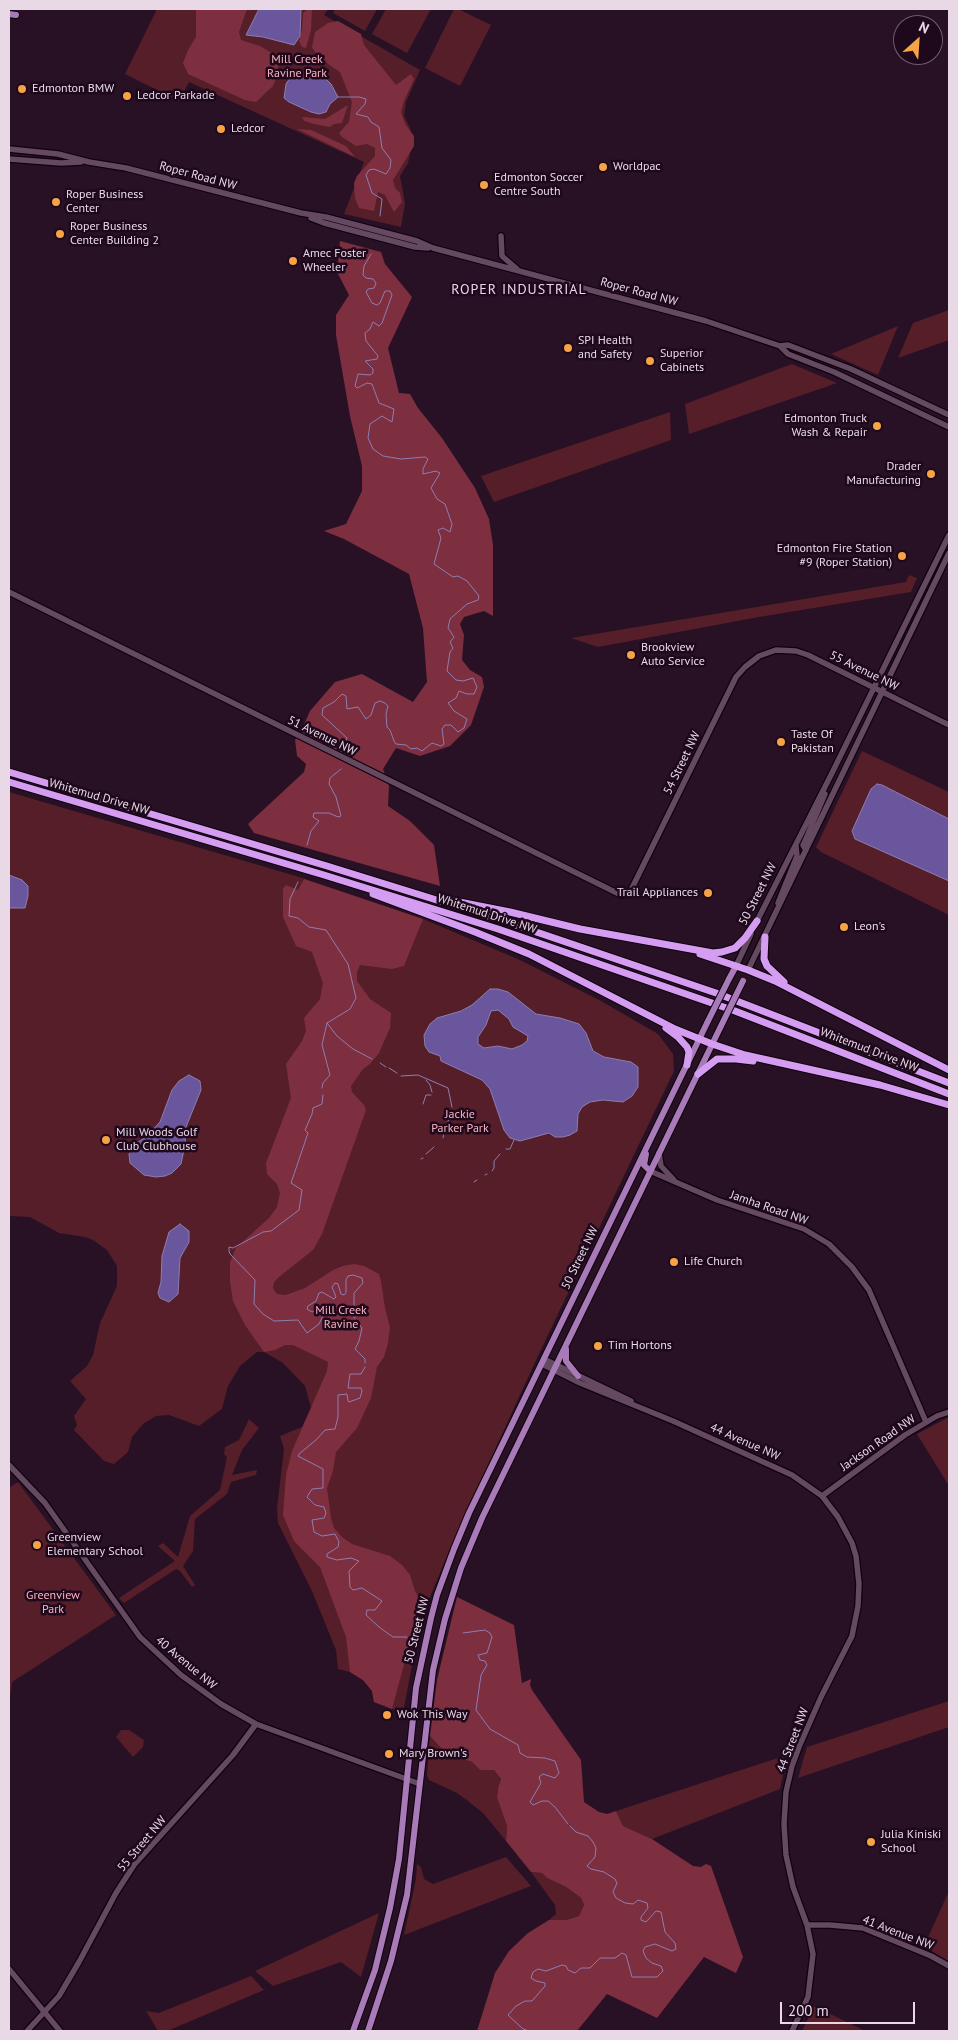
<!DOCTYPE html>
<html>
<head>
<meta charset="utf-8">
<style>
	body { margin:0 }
	#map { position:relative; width:958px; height:2040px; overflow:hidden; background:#281125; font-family:"PT Sans",sans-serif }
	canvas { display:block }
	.frame { position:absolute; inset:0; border:10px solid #e9d9e6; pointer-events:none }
	.north { position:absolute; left:893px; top:15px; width:50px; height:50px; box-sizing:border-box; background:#1e081c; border:1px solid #6f5c6d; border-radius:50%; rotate:26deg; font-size:14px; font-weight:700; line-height:20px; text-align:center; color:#e9d9e6 }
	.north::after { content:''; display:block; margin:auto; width:18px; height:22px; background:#f5a345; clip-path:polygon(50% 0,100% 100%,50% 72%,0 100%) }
	.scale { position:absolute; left:780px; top:2002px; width:135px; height:22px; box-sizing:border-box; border:2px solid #e9d9e6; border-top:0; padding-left:6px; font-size:15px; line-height:18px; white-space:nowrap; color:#e9d9e6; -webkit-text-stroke:4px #1e081c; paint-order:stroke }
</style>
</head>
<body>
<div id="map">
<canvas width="958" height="2040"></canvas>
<div class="frame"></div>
<div class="north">N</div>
<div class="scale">200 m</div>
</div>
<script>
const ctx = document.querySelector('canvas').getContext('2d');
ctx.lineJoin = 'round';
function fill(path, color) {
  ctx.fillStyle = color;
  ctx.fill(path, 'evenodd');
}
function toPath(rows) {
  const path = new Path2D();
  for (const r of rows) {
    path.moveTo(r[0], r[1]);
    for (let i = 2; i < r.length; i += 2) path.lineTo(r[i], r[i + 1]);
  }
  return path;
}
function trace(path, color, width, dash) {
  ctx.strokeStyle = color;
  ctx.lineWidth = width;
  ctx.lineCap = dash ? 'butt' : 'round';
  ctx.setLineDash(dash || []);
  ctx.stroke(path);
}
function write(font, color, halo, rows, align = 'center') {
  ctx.font = font + ' "PT Sans",sans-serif';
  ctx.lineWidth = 5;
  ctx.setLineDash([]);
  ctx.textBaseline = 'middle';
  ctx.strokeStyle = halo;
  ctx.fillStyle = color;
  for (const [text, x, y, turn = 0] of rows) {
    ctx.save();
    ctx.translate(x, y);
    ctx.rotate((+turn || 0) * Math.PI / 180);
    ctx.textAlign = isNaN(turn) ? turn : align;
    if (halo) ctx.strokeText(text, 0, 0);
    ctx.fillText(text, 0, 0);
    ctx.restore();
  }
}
fill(toPath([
	[157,9,328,9,324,15,420,70,406,102,404,116,410,128,413,140,408,163,400,176,405,203,401,227,344,214,364,162,189,82,179,101,125,74],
	[335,9,377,9,365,31,333,13],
	[386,9,431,9,407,53,372,34],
	[454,9,458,9,491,25,460,86,425,68],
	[949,310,949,340,898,358,913,323],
	[898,326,878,375,831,354],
	[792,364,837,383,689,434,685,404],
	[670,412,671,440,494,502,481,476],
	[909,575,917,578,911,592,759,617,598,647,571,638,906,582],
	[862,751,949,792,949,915,821,852,816,847],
	[9,792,296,876,423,919,520,960,601,1001,658,1034,673,1054,674,1071,537,1358,455,1537,425,1609,420,1623,403,1713,374,1702,372,1691,363,1680,350,1672,338,1669,336,1650,312,1591,278,1523,277,1508,284,1449,280,1436,302,1427,311,1408,305,1386,283,1363,264,1352,257,1352,240,1366,228,1386,222,1409,199,1426,169,1415,156,1416,143,1424,132,1437,128,1452,114,1464,104,1461,74,1430,77,1425,74,1416,86,1399,70,1381,87,1366,93,1355,100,1323,117,1286,117,1266,107,1250,93,1240,85,1237,59,1233,30,1217,9,1216],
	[949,1417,949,1486,917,1434],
	[249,1419,259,1428,242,1450,232,1475,257,1470,256,1475,231,1482,227,1494,195,1519,193,1551,183,1566,195,1585,192,1587,180,1571,176,1569,124,1603,119,1598,175,1561,158,1546,163,1543,178,1557,190,1516,220,1490,227,1457,224,1454,225,1447,239,1440],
	[18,1482,116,1615,12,1682,9,1706,9,1488],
	[949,1701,949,1727,798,1778,807,1747],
	[121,1730,129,1730,144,1740,143,1747,133,1757,116,1737],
	[430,1736,441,1748,453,1756,472,1762,480,1770,494,1770,501,1779,498,1788,497,1798,507,1826,506,1841,483,1813,468,1801,457,1793,429,1780,427,1775],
	[787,1755,780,1789,652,1839,623,1826,616,1811],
	[506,1857,531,1886,404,1935,416,1879,417,1864,421,1867,424,1879,433,1884],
	[531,1872,542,1873,547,1878,566,1887,581,1898,584,1905,579,1916,566,1920,549,1920,556,1914,555,1905],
	[949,1891,949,1962,924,1946],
	[379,1913,361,1977,341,1962,273,1986,255,1971],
	[251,1976,264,1990,167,2031,158,2031,146,2011,159,2013],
	[814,2006,865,2031,802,2031]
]), '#551e29');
fill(toPath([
	[196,9,247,9,239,32,241,40,260,46,270,52,277,55,284,54,287,56,285,61,278,66,278,73,273,86,256,102,245,100,188,74,183,63,188,50,196,37],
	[308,9,312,9,311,30,306,48,302,47,299,41,302,30,303,13],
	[338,21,361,34,364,45,396,85,411,74,414,79,404,101,401,112,405,124,414,136,414,146,393,180,395,188,400,193,402,202,394,212,385,195,378,192,374,211,359,208,355,198,354,183,357,176,375,156,375,148,367,144,356,146,342,137,339,133,349,122,352,102,340,72,328,64,323,57,315,52,312,47,315,32,328,23],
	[348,105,342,123,334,124,330,127,314,124,304,121,302,117,325,119],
	[297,129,311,130,346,146,355,157],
	[340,241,381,252,385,264,412,297,388,348,399,393,410,394,418,408,442,438,475,488,489,519,493,545,493,616,484,611,464,617,460,624,464,635,462,660,470,670,482,677,484,687,471,725,450,746,420,756,396,748,383,769,389,786,388,806,410,821,434,845,440,886,254,833,248,824,304,772,306,764,297,756,295,740,302,729,310,711,335,682,362,674,413,702,427,682,423,628,409,574,344,539,324,531,346,524,362,491,362,466,350,416,336,335,336,315,349,295,337,272],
	[304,879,423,919,404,966,392,969,360,965,357,972,357,981,370,999,391,1013,390,1028,379,1053,370,1064,363,1069,351,1086,352,1092,364,1105,366,1110,322,1234,313,1250,279,1277,274,1282,273,1288,277,1294,286,1295,305,1288,333,1270,343,1266,354,1264,364,1266,379,1274,381,1281,385,1308,390,1327,388,1343,384,1357,377,1367,371,1398,357,1428,336,1452,333,1471,327,1488,331,1518,334,1528,342,1537,352,1544,390,1556,402,1565,410,1575,415,1591,421,1601,392,1709,374,1702,372,1691,363,1680,350,1672,346,1637,320,1567,294,1541,283,1515,286,1475,292,1451,327,1371,328,1362,293,1345,285,1345,275,1350,264,1352,245,1325,233,1301,230,1282,230,1262,236,1248,269,1218,277,1207,280,1193,277,1184,267,1174,266,1163,291,1098,286,1064,302,1041,306,1031,304,1018,320,999,323,983,312,952,296,946,283,917,283,889,286,885,298,890],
	[457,1597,514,1625,522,1683,531,1679,530,1685,532,1690,581,1760,584,1802,599,1812,607,1814,616,1811,623,1826,652,1839,693,1866,701,1867,706,1864,711,1866,743,1957,736,1973,704,1957,657,2018,607,1994,577,2031,477,2031,495,1973,509,1951,528,1933,549,1920,566,1920,579,1916,584,1905,581,1898,566,1887,547,1878,542,1873,531,1872,506,1841,507,1826,497,1798,498,1788,501,1779,494,1770,480,1770,472,1762,453,1756,441,1748,430,1736,437,1680]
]), '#7d2f40');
const water = toPath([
	[259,9,301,9,300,36,294,45,263,37,246,35,259,9],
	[301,71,306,73,312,71,321,74,331,84,338,97,330,104,326,112,319,114,311,112,289,102,284,98,286,84,290,78,298,76,301,71],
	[877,784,882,785,949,819,949,881,855,839,852,831,871,789,877,784],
	[9,875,22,880,28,886,28,896,25,908,9,908,9,875],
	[490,989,498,989,508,992,536,1014,560,1018,579,1024,586,1033,593,1051,604,1057,631,1062,638,1067,638,1087,632,1096,623,1102,603,1100,590,1102,582,1107,578,1114,577,1131,570,1135,563,1137,555,1137,549,1133,520,1141,510,1138,504,1130,490,1089,482,1080,441,1061,440,1056,429,1052,425,1046,424,1035,430,1024,437,1018,461,1011,472,1005,490,989],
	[498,1010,509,1019,513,1027,528,1036,527,1041,522,1045,512,1049,498,1046,484,1048,478,1044,478,1037,486,1025,491,1011,498,1010],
	[189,1075,200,1081,201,1090,186,1127,185,1145,181,1164,172,1173,165,1176,156,1177,144,1175,130,1163,129,1154,133,1146,148,1135,160,1122,172,1090,179,1081,189,1075],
	[180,1224,189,1231,189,1242,180,1258,178,1294,169,1302,160,1298,158,1293,161,1282,162,1256,169,1232,180,1224]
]);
fill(water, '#69569c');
trace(water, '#8f7db2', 1);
trace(toPath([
	[338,97,359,97,366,99,365,104,356,114,368,117,371,122,379,127,382,148,391,160,390,168,386,174,374,169,369,170,366,175,372,193,382,199,380,216],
	[345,746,347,738,322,715,323,708,334,702,342,694,346,696,347,709,358,707,366,719,371,715,375,703,380,701,385,703,388,706,386,714,387,727,390,730,394,741,396,744,406,745,411,749,417,748,422,751,432,743,441,746,444,744,442,729,445,725,451,725,458,732,464,728,467,719,454,711,448,703,456,698,459,691,467,694,474,694,477,687,473,678,463,681,456,680,447,671,450,652,453,648,450,642,454,637,448,628,450,619,467,604,478,600,479,596,467,581,458,576,453,577,434,564,441,538,438,530,443,528,450,532,452,524,445,504,437,499,431,488,440,473,436,471,423,474,423,469,428,459,425,457,401,459,383,456,373,449,368,438,370,424,382,416,392,422,394,409,379,403,372,384,367,383,357,388,355,386,358,374,370,375,373,373,373,369,365,361,377,359,378,356,366,341,365,333,370,329,373,322,379,326,382,323,392,295,390,291,385,291,380,303,377,305,372,303,366,292,368,289,374,288,376,283,373,279,366,278,363,275,364,266,371,254],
	[307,845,311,831,319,821,313,817,314,813,329,813,338,817,341,816,336,797,329,784,330,778,341,769],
	[298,882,290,899,289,916,298,918,309,927,326,930,348,964,356,998,350,1009,327,1023,322,1045,330,1075,323,1083,322,1088],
	[327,1023,337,1036,353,1049,372,1059],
	[380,1063,386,1067],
	[389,1068,397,1073],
	[401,1076,418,1075,448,1088,452,1107],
	[426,1080,430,1085,432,1092],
	[323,1095,322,1104,313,1108,312,1114,305,1130,308,1133,291,1183,302,1190,299,1210,271,1231,263,1232,233,1248,229,1247,229,1251,230,1254,255,1280,254,1304,263,1314,274,1321,298,1320,307,1333,319,1324,325,1312,323,1307,312,1312,307,1309,308,1306,316,1301,319,1293,322,1292,334,1299,336,1297,332,1287,335,1283,338,1284,341,1294,344,1295,346,1293,346,1280,348,1276,353,1275,362,1278,363,1283,354,1293,354,1305,350,1312,362,1328,359,1341,355,1349,365,1359,365,1363],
	[423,1104,426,1095,431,1095],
	[447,1124,452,1111],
	[434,1126,447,1127],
	[443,1138,445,1127],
	[506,1149,510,1149,514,1140],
	[426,1154,434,1147],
	[421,1159,423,1158],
	[492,1171,494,1168,494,1161,500,1154],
	[485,1175,487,1174],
	[474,1182,477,1180],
	[365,1367,361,1374,350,1374,348,1388,361,1388,362,1391,360,1398,349,1402,348,1401,347,1394,338,1395,338,1417,335,1429,325,1430,316,1440,300,1453,298,1456,323,1469,323,1488,312,1489,307,1497,315,1505,324,1507,326,1513,324,1518,312,1520,314,1532,322,1536,335,1534,339,1542,338,1547,327,1554,327,1557,337,1560,351,1558,359,1561,349,1571,350,1587,353,1590,362,1588,382,1601,375,1610,367,1610,366,1615,379,1627,393,1637,407,1637],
	[463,1633,485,1630,490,1633,492,1637,487,1653,478,1655,480,1660,485,1661,487,1665,481,1675,476,1710,490,1729,518,1745,520,1753,527,1757,545,1758,555,1761,559,1773,555,1778,543,1774,539,1777,541,1783,530,1802,533,1805,542,1801,548,1801,555,1807,568,1824],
	[529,2031,523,2029,508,2015,516,2006,525,2001,532,2001,545,1986,545,1983,536,1981,531,1978,533,1972,538,1969,546,1971,562,1965,566,1966,568,1970,575,1973,581,1968,590,1968,600,1958,615,1958,622,1953,626,1955,632,1977,657,1977,663,1971,661,1966,652,1963,646,1958,643,1951,645,1947,655,1944,672,1951,676,1949,675,1943,665,1932,661,1912,656,1911,646,1922,641,1920,641,1917,648,1908,647,1903,638,1900,633,1904,625,1903,616,1898,613,1892,617,1883,615,1879,604,1872,591,1869,587,1866,595,1857,596,1848,593,1842,588,1836,576,1832,570,1826]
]), '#8f7db2', 1);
const secondary = toPath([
	[9,149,58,154,89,162,126,168,301,213,326,217,417,241,433,248,706,321,780,346,788,354,834,372,949,427],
	[9,159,61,163,81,162],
	[311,218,324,223,415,247,428,248],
	[501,236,502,256,517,269],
	[780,346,788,345,851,369,949,415],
	[9,592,621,895,629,893,633,886,736,677,745,667,759,656,776,650,796,651,808,655,949,725],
	[806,850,803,845,805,841,825,794],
	[778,903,797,856,796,846],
	[756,923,832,773,949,535],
	[736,966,751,934],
	[748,970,949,553],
	[659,1153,661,1166,674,1180],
	[650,1171,717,1200,804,1229,829,1244,852,1267,869,1290,926,1422],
	[544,1359,631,1401],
	[542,1364,580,1383,673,1421,792,1475,822,1496,838,1517,852,1543,856,1556,859,1584,858,1606,852,1636,821,1697,799,1747,792,1766,786,1792,784,1824,786,1855,793,1887,807,1925,813,1954,808,1997,792,2031],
	[9,1465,45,1503,140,1637,181,1675,221,1704,256,1724,420,1784],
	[822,1496,905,1435,937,1416,949,1412],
	[807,1925,830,1925,863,1928,931,1956,949,1966],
	[9,1969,60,2031],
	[27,2031,59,1996,79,1962,116,1893,134,1865,233,1755,256,1724]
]);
const primary = toPath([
	[9,14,16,15],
	[729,979,736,966],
	[646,1154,644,1165,650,1171],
	[566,1349,566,1361,578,1376],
	[353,2031,375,1970,390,1908,399,1859,416,1688,431,1618,437,1595,454,1549,469,1513,708,1021],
	[368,2031,391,1961,407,1895,433,1670,445,1619,461,1568,482,1518,721,1026]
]);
const highway = toPath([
	[9,772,327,866,501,920,716,993,949,1083],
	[9,782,324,875,498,929,735,1011,949,1094],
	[373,894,475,932,529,954,675,1029,712,1044,745,1055,880,1085,949,1105],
	[454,901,510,912,580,929,713,953,722,952,735,948,745,938,757,921],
	[765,937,764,959,767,966,784,982],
	[700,954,748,970,775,981,949,1070],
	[666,1028,678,1037,687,1047,689,1052,687,1065],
	[698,1074,717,1059,736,1059,753,1061]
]);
trace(secondary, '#10010e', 8);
trace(primary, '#10010e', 8);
trace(highway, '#10010e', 9);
trace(secondary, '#644960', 5.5);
trace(primary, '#a87bb8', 6);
trace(highway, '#d59df2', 7);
const primaryBridge = toPath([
	[708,1021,729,979],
	[721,1026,743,981]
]);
trace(primaryBridge, '#10010e', 8, []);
trace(primaryBridge, '#a87bb8', 6);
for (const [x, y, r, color] of [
	[22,89,5,"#f5a345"],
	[127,96,5,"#f5a345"],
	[221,129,5,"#f5a345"],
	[603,167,5,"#f5a345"],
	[484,185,5,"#f5a345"],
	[56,202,5,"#f5a345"],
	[60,234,5,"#f5a345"],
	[293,261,5,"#f5a345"],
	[568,348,5,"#f5a345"],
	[650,361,5,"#f5a345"],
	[877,426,5,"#f5a345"],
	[931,474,5,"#f5a345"],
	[902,556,5,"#f5a345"],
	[631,655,5,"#f5a345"],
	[781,742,5,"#f5a345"],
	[708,893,5,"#f5a345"],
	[844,927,5,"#f5a345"],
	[106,1140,5,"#f5a345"],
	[674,1262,5,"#f5a345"],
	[598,1346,5,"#f5a345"],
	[37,1545,5,"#f5a345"],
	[387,1715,5,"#f5a345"],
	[389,1754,5,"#f5a345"],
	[871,1842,5,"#f5a345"]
]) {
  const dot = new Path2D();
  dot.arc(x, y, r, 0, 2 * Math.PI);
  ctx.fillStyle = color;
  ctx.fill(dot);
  trace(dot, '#1e081c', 2);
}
write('12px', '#fcb4be', '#1e081c', [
	["Mill Creek",297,60],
	["Ravine Park",297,74],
	["Jackie",460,1115],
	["Parker Park",460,1129],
	["Mill Creek",341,1311],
	["Ravine",341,1325],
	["Greenview",53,1596],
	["Park",53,1610]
]);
write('12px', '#e9d9e6', '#1e081c', [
	["Edmonton BMW",32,89],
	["Ledcor Parkade",137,96],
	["Ledcor",231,129],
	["Worldpac",613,167],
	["Edmonton Soccer",494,178],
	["Centre South",494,192],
	["Roper Business",66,195],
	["Center",66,209],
	["Roper Business",70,227],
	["Center Building 2",70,241],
	["Amec Foster",303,254],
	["Wheeler",303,268],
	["SPI Health",578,341],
	["and Safety",578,355],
	["Superior",660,354],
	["Cabinets",660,368],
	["Edmonton Truck",867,419,"right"],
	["Wash & Repair",867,433,"right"],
	["Drader",921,467,"right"],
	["Manufacturing",921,481,"right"],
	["Edmonton Fire Station",892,549,"right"],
	["#9 (Roper Station)",892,563,"right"],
	["Brookview",641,648],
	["Auto Service",641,662],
	["Taste Of",791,735],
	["Pakistan",791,749],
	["Trail Appliances",698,893,"right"],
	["Leon's",854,927],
	["Mill Woods Golf",116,1133],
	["Club Clubhouse",116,1147],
	["Life Church",684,1262],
	["Tim Hortons",608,1346],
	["Greenview",47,1538],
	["Elementary School",47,1552],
	["Wok This Way",397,1715],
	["Mary Brown's",399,1754],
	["Julia Kiniski",881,1835],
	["School",881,1849]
], 'left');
write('12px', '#e9d9e6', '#1e081c', [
	["Roper Road NW",198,176,15],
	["Roper Road NW",639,292,15],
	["55 Avenue NW",864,671,26],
	["51 Avenue NW",322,736,26],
	["54 Street NW",682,763,-64],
	["Whitemud Drive NW",99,797,16],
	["50 Street NW",758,894,-63],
	["Whitemud Drive NW",487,914,18],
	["Whitemud Drive NW",869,1050,21],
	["Jamha Road NW",769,1208,19],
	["50 Street NW",580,1258,-64],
	["44 Avenue NW",745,1442,24],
	["Jackson Road NW",878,1443,-35],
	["50 Street NW",417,1630,-76],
	["40 Avenue NW",186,1663,40],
	["44 Street NW",793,1740,-69],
	["55 Street NW",142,1844,-50],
	["41 Avenue NW",898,1933,21]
]);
ctx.letterSpacing = '1px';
write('14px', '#f3d2ed', '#1e081c', [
	["ROPER INDUSTRIAL",519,290]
]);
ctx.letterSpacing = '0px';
</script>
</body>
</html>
